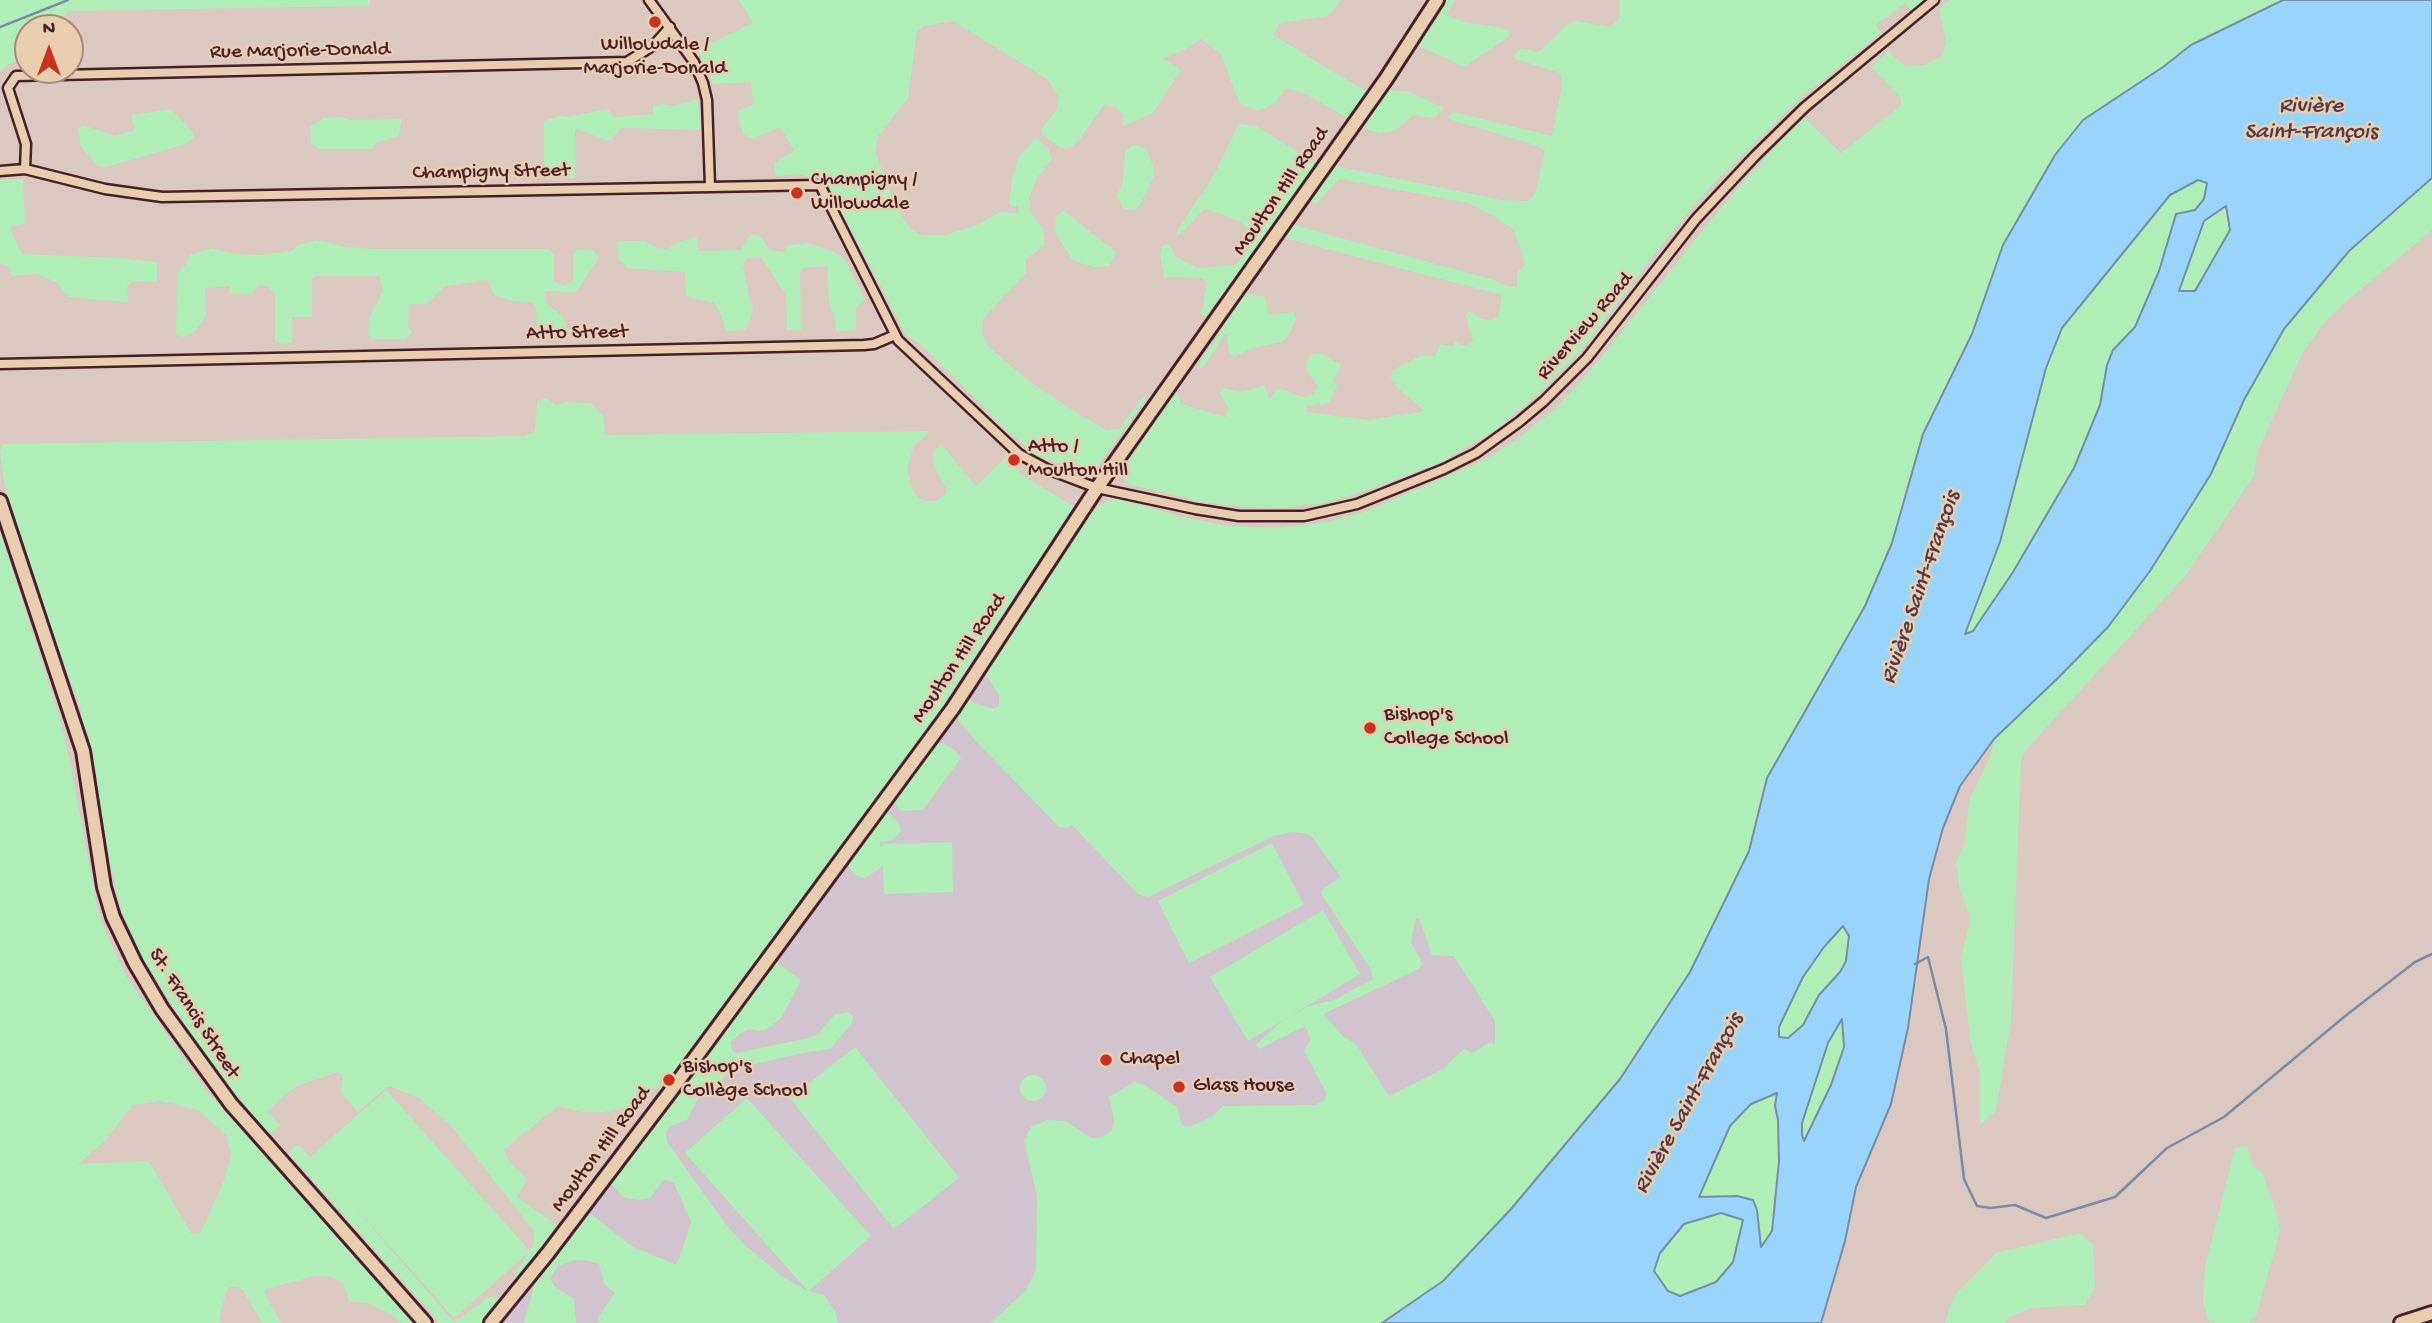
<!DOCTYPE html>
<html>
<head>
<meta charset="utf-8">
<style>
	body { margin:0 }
	#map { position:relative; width:2432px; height:1323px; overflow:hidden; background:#dac8c1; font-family:"Gochi Hand",sans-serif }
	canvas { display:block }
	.north { position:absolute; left:14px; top:14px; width:70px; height:70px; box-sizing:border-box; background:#e8ceaf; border:2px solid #a9887a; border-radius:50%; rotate:0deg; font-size:19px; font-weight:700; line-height:28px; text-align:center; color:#4a1f2b }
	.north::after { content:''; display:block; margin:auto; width:24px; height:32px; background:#c8321e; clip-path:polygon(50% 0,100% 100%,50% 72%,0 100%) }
</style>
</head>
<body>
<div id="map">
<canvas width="2432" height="1323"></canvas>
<div class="north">N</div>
</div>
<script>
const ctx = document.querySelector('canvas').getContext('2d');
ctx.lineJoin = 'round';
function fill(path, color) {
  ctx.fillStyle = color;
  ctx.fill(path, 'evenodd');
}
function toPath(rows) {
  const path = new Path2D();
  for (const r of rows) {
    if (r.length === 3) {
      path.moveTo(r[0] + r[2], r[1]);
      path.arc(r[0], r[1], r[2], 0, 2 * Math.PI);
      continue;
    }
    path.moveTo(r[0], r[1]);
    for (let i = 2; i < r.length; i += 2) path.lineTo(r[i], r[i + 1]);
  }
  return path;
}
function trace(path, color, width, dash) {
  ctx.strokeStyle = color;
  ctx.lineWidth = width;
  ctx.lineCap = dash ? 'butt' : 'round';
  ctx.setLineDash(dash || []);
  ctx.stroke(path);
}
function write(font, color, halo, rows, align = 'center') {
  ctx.font = font + ' "Gochi Hand",sans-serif';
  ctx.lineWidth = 5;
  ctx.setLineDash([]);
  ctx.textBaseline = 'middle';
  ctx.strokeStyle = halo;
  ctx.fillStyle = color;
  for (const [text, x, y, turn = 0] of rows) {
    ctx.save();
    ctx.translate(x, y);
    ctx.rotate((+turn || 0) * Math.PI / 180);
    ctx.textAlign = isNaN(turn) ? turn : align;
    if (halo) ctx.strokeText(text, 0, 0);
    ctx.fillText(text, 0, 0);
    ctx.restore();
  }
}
fill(toPath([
	[1804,117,1987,288,1382,1323,500,1323,934,745,1091,512,1108,501,1118,499,1188,518,1223,525,1274,528,1327,522,1367,511,1484,460,1516,440,1555,409,1595,365,1718,211,1771,151]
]), '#d1c4ce');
fill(toPath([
	[0,0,371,0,369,6,68,11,58,28,28,28,28,57,7,65,0,72],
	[739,0,1341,0,1328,16,1280,23,1273,35,1367,92,1348,118,1302,92,1286,89,1275,103,1259,111,1240,104,1220,53,1201,39,1184,50,1163,58,1181,70,1152,114,1123,126,1124,115,1117,107,1104,105,1079,140,1071,147,1060,148,1042,134,1042,129,1056,110,1059,98,1047,79,953,21,924,26,917,32,908,98,879,135,875,151,895,206,911,229,922,235,945,235,977,225,1000,212,1019,213,1018,207,1009,205,1012,180,1018,158,1036,138,1048,148,1052,158,1037,178,1029,198,1031,214,1042,227,1045,245,1026,259,1026,273,983,319,982,334,989,347,1029,381,1080,415,1107,430,1119,429,1146,393,1145,401,1094,471,1088,474,1036,455,1004,428,922,345,906,335,829,187,821,180,799,174,776,176,774,164,794,150,780,127,752,139,743,134,737,114,739,110,753,105,751,82,712,84,697,50,753,23],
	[1444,0,1455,0,1446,15,1464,22,1503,28,1509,31,1509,37,1464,67,1417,45,1417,41],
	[1619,0,1923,0,1912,11,1905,3,1876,25,1881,33,1794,104,1715,182,1668,237,1582,349,1540,392,1497,429,1442,462,1371,489,1326,503,1284,508,1246,507,1201,502,1132,485,1123,479,1122,471,1177,390,1181,404,1226,417,1228,408,1220,393,1222,388,1243,392,1265,385,1269,400,1278,388,1303,397,1314,394,1318,387,1307,371,1306,361,1314,353,1324,355,1341,365,1334,379,1337,387,1329,403,1307,406,1306,412,1369,420,1425,411,1403,393,1391,379,1393,370,1420,356,1435,356,1440,344,1452,346,1456,342,1464,346,1473,342,1466,315,1469,311,1482,319,1491,320,1498,317,1502,295,1285,238,1294,225,1494,280,1507,286,1517,287,1517,273,1525,264,1520,246,1513,229,1494,216,1468,203,1339,179,1316,204,1310,201,1336,166,1501,200,1528,201,1535,194,1545,151,1538,146,1449,119,1448,116,1453,112,1552,136,1562,84,1560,73,1515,59,1514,54,1522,48,1536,52,1541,50,1569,23,1576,21,1611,27,1620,17],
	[1949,0,2283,0,2191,45,2055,155,2029,198,2003,245,1972,334,1923,434,1892,543,1865,606,1767,778,1749,851,1690,972,1620,1079,1511,1209,1443,1281,1382,1323,991,1323,1026,1290,1036,1270,1037,1195,1024,1141,1031,1127,1047,1120,1066,1121,1091,1138,1102,1137,1112,1130,1114,1118,1109,1097,1134,1082,1145,1085,1177,1107,1182,1125,1189,1127,1211,1117,1223,1106,1314,1105,1324,1101,1327,1094,1304,1051,1311,1039,1305,1026,1259,1049,1256,1044,1283,1020,1248,1041,1210,977,1323,910,1360,974,1284,1020,1309,1006,1334,1000,1373,979,1371,970,1321,894,1323,889,1341,877,1312,837,1305,833,1291,832,1274,836,1148,897,1139,895,1072,825,1067,828,1059,827,975,740,959,721,957,712,964,699,993,709,999,706,999,695,984,671,1091,512,1108,501,1118,499,1188,518,1223,525,1274,528,1327,522,1367,511,1484,460,1516,440,1555,409,1595,365,1718,211,1771,151,1804,117,1841,153,1901,105,1901,98,1871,67,1888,51,1905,66,1924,65,1941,57,1946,43,1939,9],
	[1416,918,1419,918,1432,955,1454,956,1495,1021,1495,1044,1489,1043,1472,1053,1464,1049,1443,1069,1389,1096,1356,1044,1344,1037,1323,1014,1419,969,1422,963,1411,942],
	[1386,90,1407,91,1442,107,1443,110,1434,118,1413,115,1395,131,1380,133,1363,129],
	[698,99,701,130,621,128,611,140,604,140,578,129,575,131,575,178,544,179,544,121,560,116,567,117,607,109,615,117,653,114,653,106,661,104,671,106],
	[171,109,192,131,194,138,183,145,106,167,97,166,81,146,78,129,83,125,115,136,135,130,131,115],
	[342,117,350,120,402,119,399,136,376,143,372,149,321,149,311,144,310,127,324,118],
	[1239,124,1256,126,1319,165,1206,316,1201,315,1207,282,1201,278,1164,277,1160,254,1162,245,1169,244,1175,256,1197,268,1236,265,1258,235,1237,220,1205,209,1177,237,1177,230,1212,179],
	[1134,145,1145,148,1153,165,1154,176,1140,205,1134,211,1123,208,1117,196,1123,181,1125,151],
	[2432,178,2432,230,2348,300,2322,325,2302,354,2284,394,2257,453,2254,476,2185,576,2025,751,2021,760,2011,1020,1996,1111,1980,1125,1980,1073,1970,1040,1961,958,1969,925,1969,915,1959,886,1956,863,1965,842,1969,801,1991,755,1994,739,2058,678,2108,627,2150,571,2211,474,2244,400,2284,329,2349,251],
	[23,179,25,224,10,226,13,236,22,254,121,258,157,262,157,282,132,281,127,287,128,302,68,297,56,282,37,274,11,276,10,268,0,263,0,180],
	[2198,180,2207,183,2204,199,2195,210,2176,214,2159,271,2135,327,2113,350,2107,365,2100,405,2074,468,2013,572,1973,631,1965,635,2000,542,2046,368,2062,328,2170,195],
	[2227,206,2231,230,2195,291,2179,291,2204,221],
	[1064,211,1116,252,1109,266,1095,267,1073,261,1055,232,1055,216],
	[751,235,760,236,769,250,786,252,785,246,808,243,832,251,845,259,865,300,856,307,856,330,836,331,835,320,829,301,827,266,804,268,800,272,801,330,787,330,786,294,761,258,746,258,743,269,753,310,746,330,725,331,722,316,714,303,686,296,685,272,628,268,619,259,616,243,620,241,646,241,655,248,667,249,682,241,697,237,698,251,741,250],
	[316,240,346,247,376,249,549,249,554,255,554,282,565,285,573,280,573,255,578,249,592,250,599,257,576,292,545,291,546,303,560,314,566,323,566,335,537,335,536,307,533,303,514,301,494,295,487,280,446,286,426,304,409,304,408,326,412,333,406,339,373,339,368,335,369,318,383,291,379,276,316,276,312,278,312,317,292,317,292,343,281,344,275,341,275,294,267,286,259,285,252,294,230,294,230,286,205,288,206,317,195,331,184,337,176,335,177,273,185,266,190,255,211,248,234,254,261,255,291,251,298,245],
	[1246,293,1265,297,1269,315,1294,312,1296,320,1288,336,1282,342,1252,348,1234,357,1229,352,1227,334,1224,335,1203,368,1196,368],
	[547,398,556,405,567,402,591,403,603,416,605,435,930,431,914,446,907,469,914,494,924,501,935,501,945,495,947,490,934,466,933,451,941,444,976,486,1005,458,1025,477,1072,505,1072,510,934,718,857,829,858,830,666,1086,661,1083,648,1095,626,1108,604,1112,582,1112,558,1106,504,1149,509,1162,527,1179,517,1197,557,1225,514,1284,514,1276,528,1253,454,1318,343,1194,454,1322,489,1297,499,1297,499,1301,481,1323,440,1323,291,1156,289,1153,294,1146,300,1146,310,1157,386,1090,530,1251,534,1245,534,1231,452,1127,419,1098,392,1087,387,1087,358,1112,341,1093,343,1075,338,1072,297,1086,283,1096,268,1112,280,1125,269,1135,203,1054,136,947,125,920,116,891,80,707,31,572,14,518,4,482,0,451,3,444,524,436,535,431,537,401],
	[0,532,59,715,70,761,97,906,108,938,127,977,205,1089,414,1323,401,1323,391,1314,368,1303,349,1301,343,1283,332,1277,316,1276,266,1289,264,1292,281,1323,262,1323,243,1290,237,1287,228,1287,219,1317,220,1323,0,1323],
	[160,1101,198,1110,227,1136,231,1155,224,1180,200,1234,191,1233,149,1161,78,1164,103,1143,133,1105],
	[943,743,956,751,961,758,923,810,901,811,893,801,934,745],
	[885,811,898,821,901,831,893,840,880,842,882,851,882,844,952,842,953,892,884,894,883,866,865,878,855,875,846,863],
	[1272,843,1304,905,1189,963,1158,901],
	[1842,925,1849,936,1846,961,1840,972,1819,995,1803,1025,1788,1038,1779,1037,1779,1027,1803,977,1824,947],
	[774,960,800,979,800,982,782,1017,766,1030,758,1031,750,1029,741,1033,731,1042,732,1051,737,1053,809,1038,818,1034,835,1014,849,1012,853,1017,851,1025,830,1049,802,1053,730,1070,720,1082,703,1089,687,1120,670,1126,666,1132,667,1142,724,1222,745,1245,782,1276,808,1291,685,1153,747,1098,871,1236,809,1291,824,1295,835,1311,838,1323,600,1323,597,1319,615,1293,604,1284,599,1264,585,1260,574,1260,558,1266,550,1278,554,1286,574,1299,576,1323,524,1323,536,1277,584,1215,591,1214,633,1247,675,1264,678,1262,691,1222,674,1183,664,1179,650,1198,639,1200,625,1198,609,1182],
	[1843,1017,1844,1047,1831,1085,1805,1142,1802,1136,1802,1123,1828,1043],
	[855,1047,959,1178,894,1229,790,1098],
	[1033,1088,13],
	[1778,1093,1775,1106,1778,1120,1779,1161,1772,1231,1761,1248,1757,1210,1699,1198,1730,1126,1751,1104],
	[2247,1146,2253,1167,2262,1172,2278,1217,2280,1232,2256,1316,2249,1323,2215,1323,2208,1320,2203,1301,2205,1267,2235,1148],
	[1721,1213,1743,1220,1733,1262,1716,1282,1680,1296,1668,1291,1654,1271,1660,1253,1684,1224],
	[2080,1233,2093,1245,2095,1286,2085,1305,2032,1308,2009,1317,2005,1323,1945,1323,1954,1296,1996,1253]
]), '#afeeb6');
const water = toPath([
	[2283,0,2432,0,2432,178,2349,251,2284,329,2244,400,2211,474,2150,571,2108,627,2058,678,1994,739,1960,786,1943,828,1929,879,1908,1028,1891,1104,1856,1187,1845,1241,1821,1323,1382,1323,1443,1281,1511,1209,1620,1079,1690,972,1749,851,1767,778,1865,606,1892,543,1923,434,1972,334,2003,245,2055,155,2083,120,2163,67,2191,45,2283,0],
	[2198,180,2207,183,2204,199,2195,210,2176,214,2159,271,2135,327,2113,350,2107,365,2100,405,2074,468,2013,572,1973,631,1965,634,2000,542,2046,368,2062,328,2170,195,2198,180],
	[2226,206,2230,230,2195,291,2179,291,2204,221,2226,206],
	[1843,926,1849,936,1846,961,1840,972,1819,995,1803,1025,1788,1038,1779,1037,1779,1027,1803,977,1824,947,1843,926],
	[1842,1019,1844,1047,1831,1085,1804,1141,1802,1135,1802,1123,1828,1043,1842,1019],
	[1777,1093,1775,1106,1778,1120,1779,1161,1772,1231,1761,1247,1757,1210,1753,1200,1737,1196,1699,1197,1730,1126,1751,1104,1777,1093],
	[1721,1213,1743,1220,1733,1262,1716,1282,1680,1296,1668,1291,1654,1271,1660,1253,1684,1224,1721,1213]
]);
fill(water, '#99d5fa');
trace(water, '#798ca7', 2);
trace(toPath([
	[0,27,68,0],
	[1915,964,1928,957,1946,1029,1964,1179,1977,1206,1990,1208,2015,1205,2046,1218,2115,1197,2167,1148,2224,1117,2344,1017,2415,962,2432,954]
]), '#798ca7', 2.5);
const street = toPath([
	[649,0,694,62,703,83,707,100,710,186],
	[25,169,26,144,8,88,16,76,627,62,654,45,670,27],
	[0,171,25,169,105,189,162,197,820,185,898,340,1019,454,1047,469,1097,488,1195,509,1239,516,1304,516,1357,504,1444,469,1476,453,1519,422,1544,401,1587,358,1696,219,1755,156,1805,107,1934,0],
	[0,364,864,345,874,344,895,335]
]);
const secondary = toPath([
	[0,501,83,751,104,887,113,917,135,963,162,1009,231,1104,425,1323],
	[491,1323,548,1253,673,1088,953,708,1097,488,1386,79,1437,0]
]);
const primary = toPath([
	[2401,1323,2432,1313]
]);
trace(street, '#4a1f2b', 13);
trace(secondary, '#4a1f2b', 18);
trace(primary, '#4a1f2b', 18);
trace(street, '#e8ceaf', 8);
trace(secondary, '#e8ceaf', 12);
trace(primary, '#e8ceaf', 12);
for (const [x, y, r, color] of [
	[655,22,7,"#c8321e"],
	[797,193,7,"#c8321e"],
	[1014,460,7,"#c8321e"],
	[1370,728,7,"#c8321e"],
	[1106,1060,7,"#c8321e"],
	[669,1080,7,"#c8321e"],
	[1179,1087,7,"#c8321e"]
]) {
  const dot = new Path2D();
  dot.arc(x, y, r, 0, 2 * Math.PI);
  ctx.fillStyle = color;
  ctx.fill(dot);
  trace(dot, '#e8ceaf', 2.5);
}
write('21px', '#4a1f2b', '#e8ceaf', [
	["Willowdale /",655,46,"center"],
	["Marjorie-Donald",655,70,"center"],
	["Champigny /",811,181],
	["Willowdale",811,205],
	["Atto /",1028,448],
	["Moulton Hill",1028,472],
	["Bishop's",1384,716],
	["College School",1384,740],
	["Chapel",1120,1060],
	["Bishop's",683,1068],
	["Collège School",683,1092],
	["Glass House",1193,1087]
], 'left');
write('21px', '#4a1f2b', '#e8ceaf', [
	["Rue Marjorie-Donald",300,52,-1],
	["Champigny Street",491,173,-1],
	["Moulton Hill Road",1282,192,-55],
	["Riverview Road",1586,327,-49],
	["Atto Street",577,334,-1],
	["Moulton Hill Road",960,659,-56],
	["St. Francis Street",193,1014,57],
	["Moulton Hill Road",602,1150,-53]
]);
write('italic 23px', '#563a4a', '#e8ceaf', [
	["Rivière",2311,107],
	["Saint-François",2311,133],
	["Rivière Saint-François",1922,588,-71],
	["Rivière Saint-François",1690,1104,-61]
]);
</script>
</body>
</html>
